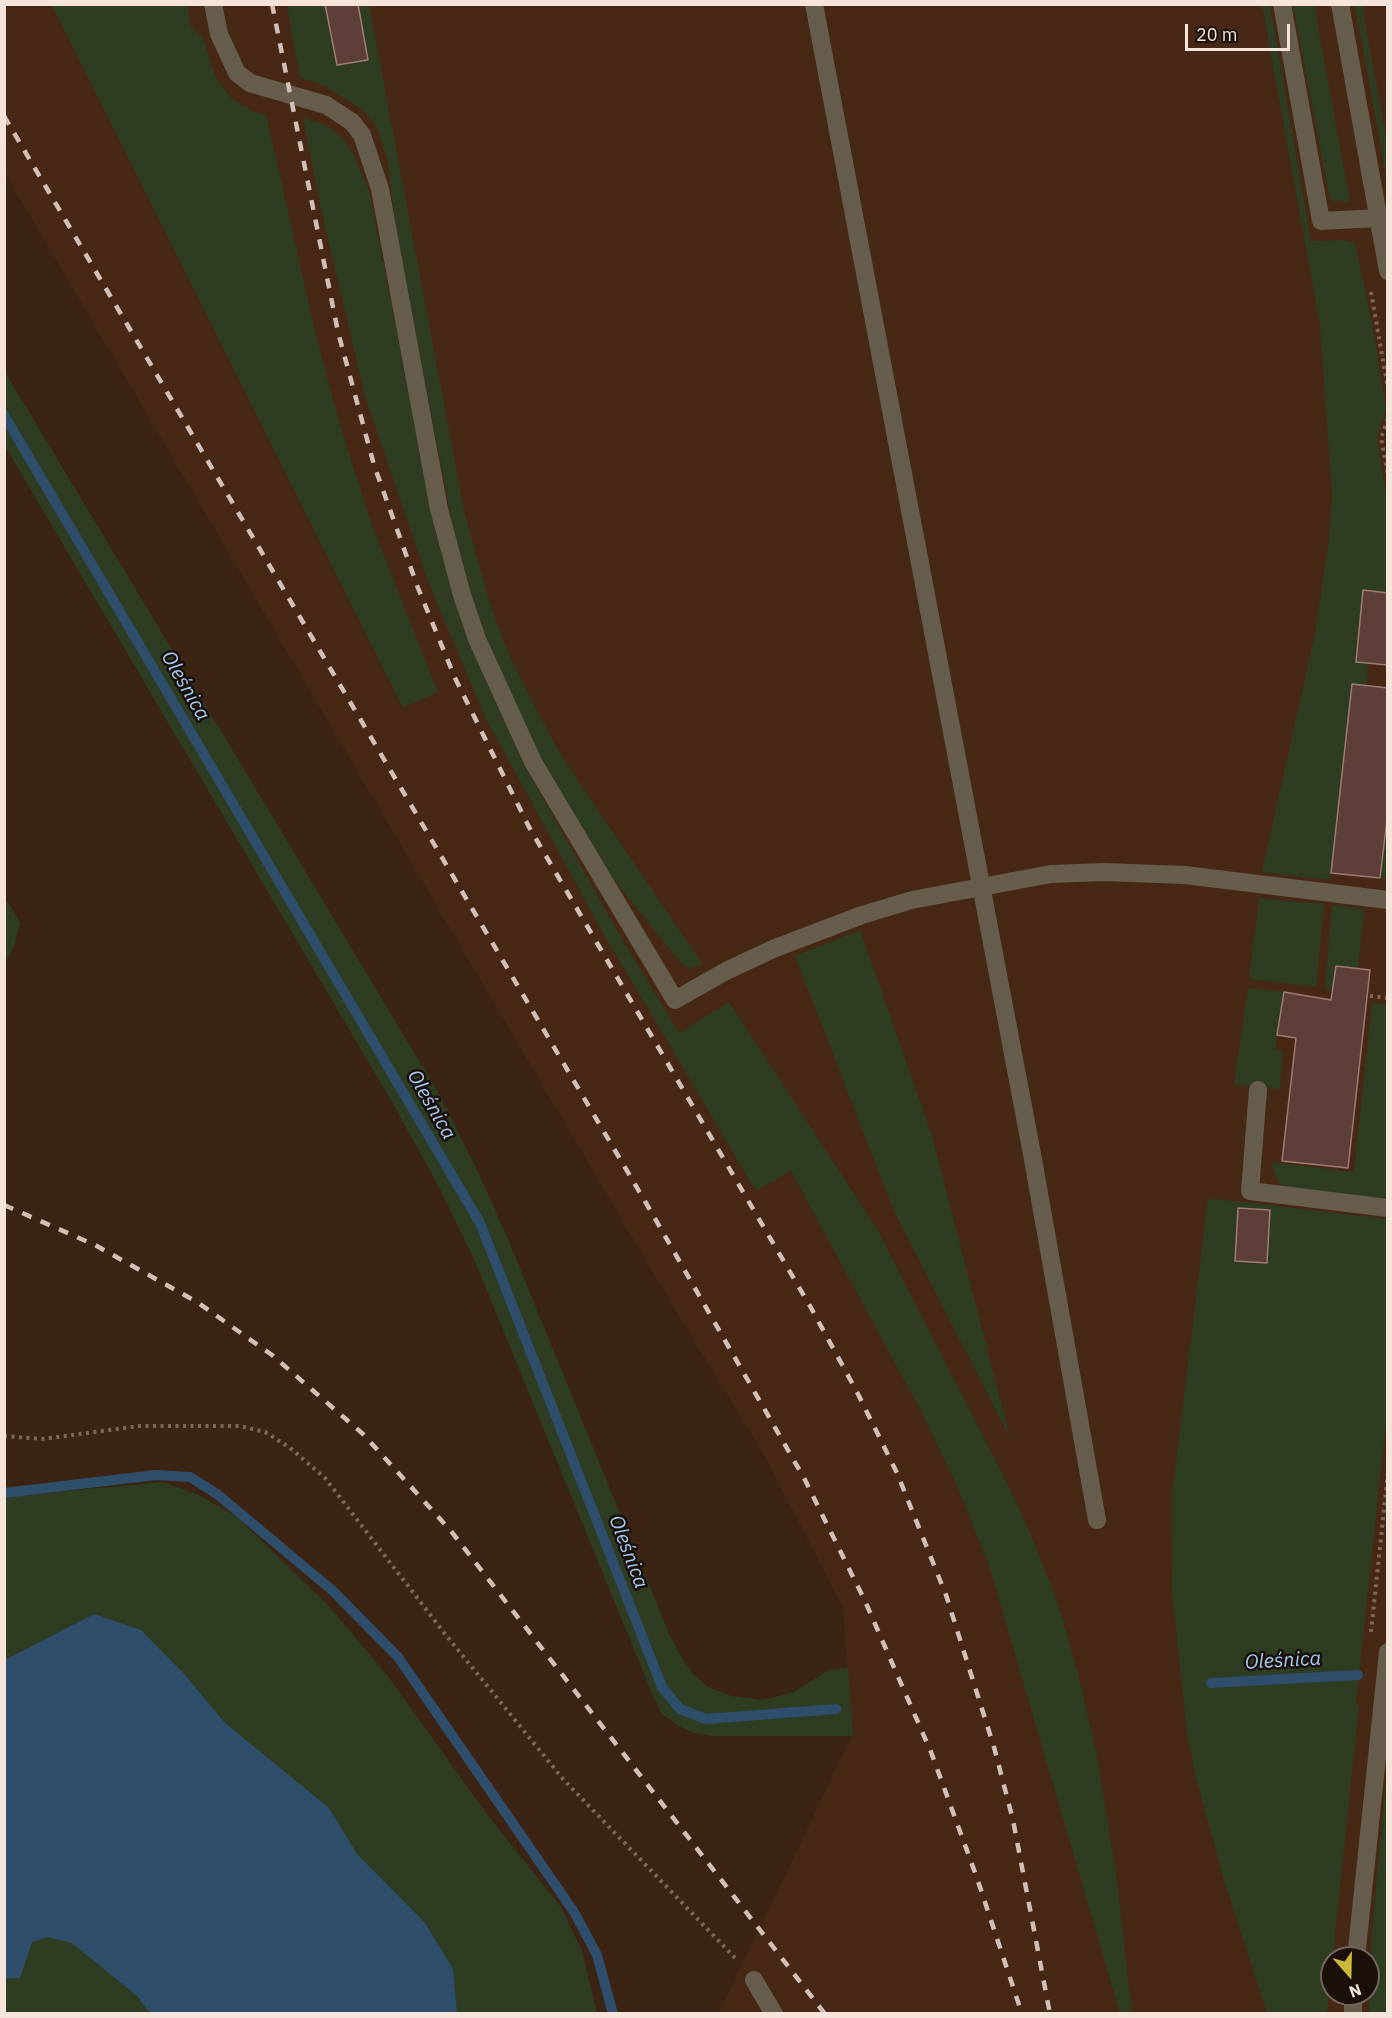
<!DOCTYPE html>
<html>
<head>
<meta charset="utf-8">
<style>
	body { margin:0 }
	#map { position:relative; width:1392px; height:2018px; overflow:hidden; background:#3c2414; font-family:"IBM Plex Sans",sans-serif }
	canvas { display:block }
	.frame { position:absolute; inset:0; border:6px solid #f6e4db; pointer-events:none }
	.north { position:absolute; left:1320px; top:1946px; width:60px; height:60px; box-sizing:border-box; background:#1b1009; border:2px solid #73655d; border-radius:50%; rotate:160deg; font-size:16px; font-weight:700; line-height:24px; text-align:center; color:#f6e4db }
	.north::after { content:''; display:block; margin:auto; width:21px; height:27px; background:#ccb939; clip-path:polygon(50% 0,100% 100%,50% 72%,0 100%) }
	.scale { position:absolute; left:1185px; top:24px; width:105px; height:27px; box-sizing:border-box; border:3px solid #f6e4db; border-top:0; padding-left:8px; font-size:18px; line-height:21px; white-space:nowrap; color:#f6e4db; -webkit-text-stroke:4px #1b1009; paint-order:stroke }
</style>
</head>
<body>
<div id="map">
<canvas width="1392" height="2018"></canvas>
<div class="frame"></div>
<div class="north">N</div>
<div class="scale">20 m</div>
</div>
<script>
const ctx = document.querySelector('canvas').getContext('2d');
ctx.lineJoin = 'round';
function fill(path, color) {
  ctx.fillStyle = color;
  ctx.fill(path, 'evenodd');
}
function toPath(rows) {
  const path = new Path2D();
  for (const r of rows) {
    path.moveTo(r[0], r[1]);
    for (let i = 2; i < r.length; i += 2) path.lineTo(r[i], r[i + 1]);
  }
  return path;
}
function trace(path, color, width, dash) {
  ctx.strokeStyle = color;
  ctx.lineWidth = width;
  ctx.lineCap = dash ? 'butt' : 'round';
  ctx.setLineDash(dash || []);
  ctx.stroke(path);
}
function write(font, color, halo, rows, align = 'center') {
  ctx.font = font + ' "IBM Plex Sans",sans-serif';
  ctx.lineWidth = 5;
  ctx.setLineDash([]);
  ctx.textBaseline = 'middle';
  ctx.strokeStyle = halo;
  ctx.fillStyle = color;
  for (const [text, x, y, turn = 0] of rows) {
    ctx.save();
    ctx.translate(x, y);
    ctx.rotate((+turn || 0) * Math.PI / 180);
    ctx.textAlign = isNaN(turn) ? turn : align;
    if (halo) ctx.strokeText(text, 0, 0);
    ctx.fillText(text, 0, 0);
    ctx.restore();
  }
}
fill(toPath([
	[4,5,1387,5,1387,2013,719,2013,852,1736,843,1608,766,1458,661,1286,5,173],
	[1332,1958,1368,1958,1368,1994,1332,1994]
]), '#472814');
fill(toPath([
	[52,5,188,5,190,25,203,38,216,78,231,98,252,111,266,115,314,327,339,422,371,523,438,692,403,708],
	[287,5,369,5,464,511,489,601,506,648,538,713,564,760,703,965,689,968,682,964,614,880,544,764,506,689,475,607,454,531,399,248,387,157,377,127,363,110,321,84,300,78],
	[1262,5,1270,5,1311,241,1346,240,1355,243,1373,328,1386,410,1377,438,1387,500,1387,593,1363,590,1356,662,1368,663,1366,686,1352,684,1330,880,1262,872,1315,634,1329,539,1332,494,1320,325],
	[1293,5,1314,5,1350,202,1332,201,1329,194],
	[1355,5,1362,5,1387,142,1387,181],
	[303,118,327,126,343,139,353,153,369,190,436,535,464,630,522,761,622,939,679,1033,729,1002,877,1229,1008,1485,1033,1540,1058,1604,1077,1670,1096,1751,1116,1873,1132,2013,1120,2013,989,1565,959,1490,922,1413,791,1171,756,1191,602,931,485,717,428,581,365,396,321,208],
	[5,372,439,1094,478,1172,508,1239,670,1636,683,1660,693,1674,708,1687,731,1696,763,1700,794,1692,829,1670,848,1668,853,1736,714,1736,694,1733,677,1725,662,1714,654,1698,474,1259,440,1189,395,1107,5,446],
	[1387,811,1387,886,1385,886,1386,879,1380,878],
	[1259,898,1324,904,1316,987,1249,979],
	[5,901,10,905,20,923,15,943,5,963],
	[1332,905,1364,909,1358,968,1336,966,1332,989,1325,989],
	[860,930,932,1136,1010,1438,894,1211,795,956],
	[1248,988,1284,992,1275,1050,1283,1051,1280,1089,1234,1085],
	[1372,1003,1387,1004,1387,1199,1293,1190,1284,1187,1277,1180,1271,1162,1354,1172],
	[1208,1198,1387,1219,1387,1412,1356,1703,1359,1704,1327,2013,1267,2013,1224,1880,1196,1777,1187,1732,1172,1592,1173,1488],
	[163,1482,199,1495,238,1518,327,1604,387,1675,486,1813,561,1907,582,1951,597,2013,5,2014,5,1497],
	[1387,1768,1387,2013,1369,2013,1371,1941]
]), '#2e3d22');
fill(toPath([
	[94,1614,141,1630,185,1675,225,1723,329,1808,357,1854,425,1923,453,1969,457,2013,150,2013,137,1996,72,1943,47,1937,32,1942,20,1978,5,1979,5,1660]
]), '#2e4e6b');
trace(toPath([
	[4,415,480,1223,662,1687,680,1709,706,1719,836,1709],
	[4,1493,156,1475,190,1477,217,1494,333,1591,398,1657,574,1912,597,1955,613,2014],
	[1211,1683,1358,1675]
]), '#2e4e6b', 10);
const building = toPath([
	[325,4,358,4,368,60,337,65,325,4],
	[1363,590,1388,593,1388,665,1356,662,1363,590],
	[1352,684,1388,688,1388,811,1380,878,1331,873,1352,684],
	[1336,966,1370,970,1348,1168,1282,1161,1296,1038,1277,1035,1284,992,1331,1000,1336,966],
	[1238,1208,1270,1210,1267,1263,1235,1261,1238,1208]
]);
fill(building, '#5e3e39');
trace(building, '#9f7b74', 1.5);
trace(toPath([
	[1371,292,1388,389],
	[1388,419,1381,438,1388,475],
	[1370,996,1388,998],
	[4,1436,43,1439,139,1426,240,1426,265,1432,289,1447,325,1478,445,1634,563,1779,738,1961],
	[1371,1632,1388,1472]
]), '#7d675a', 4, [3, 4.5]);
trace(toPath([
	[213,4,219,34,237,73,250,83,326,105,352,122,362,135,380,189,439,509,462,595,477,639,533,762,675,1000,726,971,773,949,862,915,912,900,1051,874,1104,872,1185,875,1388,900],
	[814,4,1032,1154,1097,1520],
	[1282,4,1321,221,1378,218],
	[1340,4,1388,271],
	[1258,1090,1250,1191,1388,1208],
	[1356,1958,1388,1652],
	[754,1980,774,2014],
	[1353,2014,1353,1994]
]), '#665d4c', 18);
trace(toPath([
	[272,4,338,332,374,465,418,588,455,678,529,827,810,1306,857,1392,897,1473,946,1595,994,1747,1013,1820,1050,2014],
	[4,116,646,1203,804,1478,865,1601,931,1752,977,1878,1022,2014],
	[4,1205,95,1245,197,1302,272,1355,363,1434,451,1531,825,2014]
]), '#d2bfb5', 4.5, [10, 10]);
write('italic 20px', '#a1cbf5', '#1b1009', [
	["Oleśnica",185,686,60],
	["Oleśnica",431,1105,60],
	["Oleśnica",628,1552,69],
	["Oleśnica",1283,1661,-3]
]);
</script>
</body>
</html>
